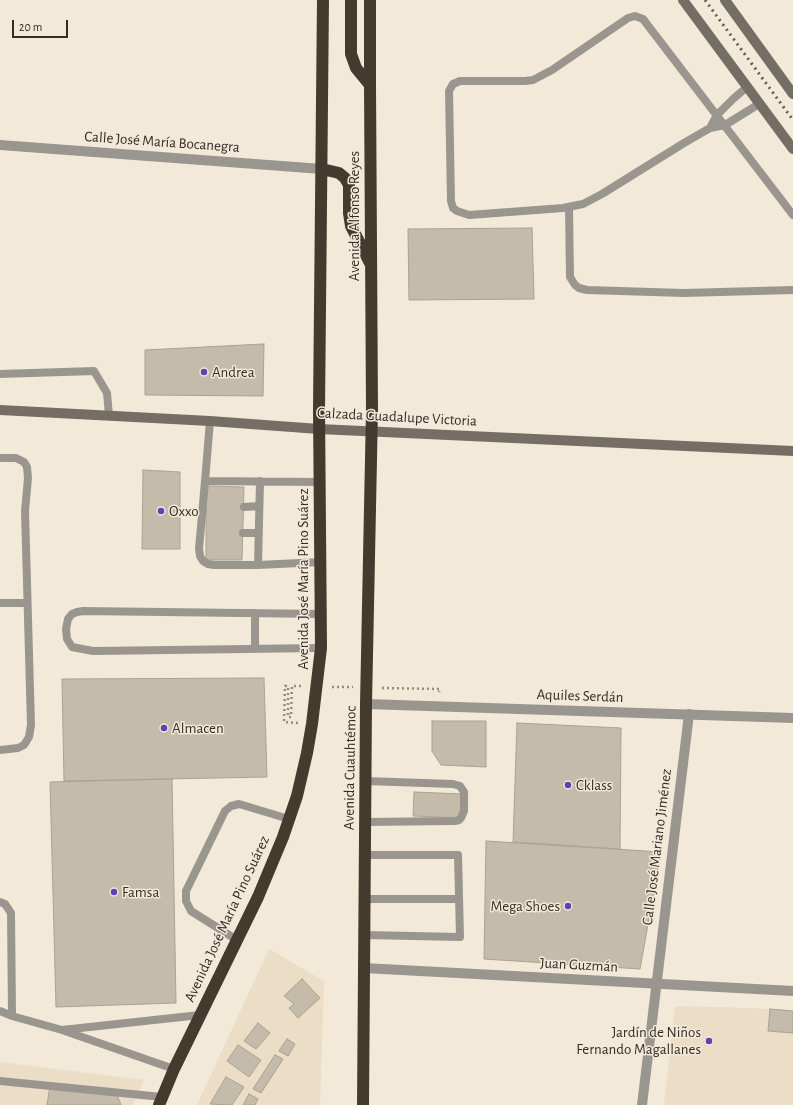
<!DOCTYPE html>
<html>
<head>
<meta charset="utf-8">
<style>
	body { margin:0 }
	#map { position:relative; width:793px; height:1105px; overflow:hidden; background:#f3e9d8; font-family:"Alegreya Sans",sans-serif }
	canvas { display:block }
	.scale { position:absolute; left:12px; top:20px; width:56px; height:18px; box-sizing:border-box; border:2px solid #312d27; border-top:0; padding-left:5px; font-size:12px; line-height:14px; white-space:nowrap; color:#312d27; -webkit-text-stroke:3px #f3e9d8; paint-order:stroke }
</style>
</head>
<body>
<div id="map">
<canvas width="793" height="1105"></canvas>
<div class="scale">20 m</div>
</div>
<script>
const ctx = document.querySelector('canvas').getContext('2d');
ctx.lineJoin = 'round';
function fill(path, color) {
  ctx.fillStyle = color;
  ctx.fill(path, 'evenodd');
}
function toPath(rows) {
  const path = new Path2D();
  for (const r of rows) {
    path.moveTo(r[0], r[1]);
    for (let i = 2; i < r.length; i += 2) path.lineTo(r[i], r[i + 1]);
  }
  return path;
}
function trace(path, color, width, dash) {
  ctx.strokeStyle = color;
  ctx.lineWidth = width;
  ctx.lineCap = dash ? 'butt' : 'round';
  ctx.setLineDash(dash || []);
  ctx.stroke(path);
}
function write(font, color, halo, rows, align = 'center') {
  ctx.font = font + ' "Alegreya Sans",sans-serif';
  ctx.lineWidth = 3;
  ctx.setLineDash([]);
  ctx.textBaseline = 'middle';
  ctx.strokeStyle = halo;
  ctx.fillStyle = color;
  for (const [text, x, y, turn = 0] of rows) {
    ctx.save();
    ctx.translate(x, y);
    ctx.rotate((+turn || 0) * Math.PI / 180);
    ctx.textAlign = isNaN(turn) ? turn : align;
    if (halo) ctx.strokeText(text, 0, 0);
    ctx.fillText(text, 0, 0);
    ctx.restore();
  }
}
fill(toPath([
	[269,949,324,981,320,1105,197,1105],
	[675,1006,751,1008,793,1011,793,1105,664,1105],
	[0,1062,144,1080,133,1105,0,1105]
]), '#ebddc6');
const building = toPath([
	[532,228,534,299,409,300,408,229,532,228],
	[264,344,263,396,145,395,145,350,264,344],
	[143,470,180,472,180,549,142,549,143,470],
	[206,486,244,487,242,560,206,560,206,486],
	[264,678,267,777,64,781,62,679,264,678],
	[432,721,486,721,486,767,441,765,432,751,432,721],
	[517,723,621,728,620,849,513,842,517,723],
	[172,779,176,1003,56,1007,50,782,172,779],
	[414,792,462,794,460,818,413,816,414,792],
	[486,841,661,852,640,969,484,959,486,841],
	[302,979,320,998,298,1018,289,1008,294,1004,284,996,302,979],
	[770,1009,793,1011,793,1033,768,1031,770,1009],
	[258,1023,270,1033,256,1049,244,1041,258,1023],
	[287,1039,295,1044,288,1056,279,1051,287,1039],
	[238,1045,261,1060,249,1077,227,1061,238,1045],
	[275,1055,283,1059,261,1093,253,1089,275,1055],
	[226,1077,244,1087,232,1105,210,1104,226,1077],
	[50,1086,117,1095,121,1105,47,1105,50,1086],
	[249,1094,258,1099,255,1105,243,1105,249,1094]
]);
fill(building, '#c4bbaa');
trace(building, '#aba191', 1);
trace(toPath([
	[332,687,353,687],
	[382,688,440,689,439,692],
	[298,723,284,722,285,686,288,686,288,717,291,717,292,686,303,686]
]), '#938c81', 2.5, [2, 3]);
trace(toPath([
	[747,87,733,99,717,115,710,128,725,125,759,104],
	[710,128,684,143,602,194,583,204,563,208,469,215,457,211,453,208,451,201,449,91,453,84,460,81,525,81,533,80,552,70,628,18,635,16,643,19,793,215],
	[569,207,570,277,575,285,579,288,587,290,684,293,793,290],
	[0,374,94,371,107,393,109,416],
	[210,421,205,481,319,482],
	[0,458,16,458,24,462,27,467,28,478,25,511,31,725,29,737,24,745,18,748,0,750],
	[205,481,199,549,200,556,203,561,208,564,214,565,258,565,321,562],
	[244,507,259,506],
	[243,533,258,533],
	[258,565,260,481],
	[0,603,27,603],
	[321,614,83,611,77,612,72,614,68,619,66,629,67,639,72,647,93,651,321,648],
	[255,648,255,613],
	[365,822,455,821,459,820,461,818,464,811,464,792,460,786,453,784,365,781],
	[365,899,459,899],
	[0,902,5,904,11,913,12,1016],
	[365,935,460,937,458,855,365,855],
	[237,940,191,911,186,901,186,891,225,811,231,806,239,804,289,819],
	[0,1011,12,1016,62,1030],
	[174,1069,62,1030,200,1015],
	[0,1081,162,1097]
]), '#9a968f', 8);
trace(toPath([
	[0,145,322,169],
	[366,704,793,718],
	[364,968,793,991],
	[642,1105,689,714]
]), '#9a968f', 10);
trace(toPath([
	[683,0,793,149],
	[725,0,793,94],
	[0,410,210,421,319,429,793,451]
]), '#746e64', 10);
trace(toPath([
	[351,0,351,54,356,68,370,85],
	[322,169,339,173,345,178,349,185,349,213,351,226,370,263],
	[159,1105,174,1069,258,897,283,837,297,796,307,753,312,724,321,648,319,409,323,0],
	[363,1105,366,704,372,410,370,85,370,0]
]), '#433b2d', 12);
trace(toPath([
	[705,0,793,120]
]), '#625c53', 3, [2, 4]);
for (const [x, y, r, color] of [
	[204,372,4,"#623fb7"],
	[161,511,4,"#623fb7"],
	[164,728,4,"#623fb7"],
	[568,785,4,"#623fb7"],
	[114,892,4,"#623fb7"],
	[568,906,4,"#623fb7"],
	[709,1041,4,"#623fb7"]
]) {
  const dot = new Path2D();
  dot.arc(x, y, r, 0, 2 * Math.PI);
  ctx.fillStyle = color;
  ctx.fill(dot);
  trace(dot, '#f3e9d8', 1.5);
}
write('15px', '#312d27', '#f3e9d8', [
	["Calle José María Bocanegra",162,142,4],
	["Avenida Alfonso Reyes",354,216,-90],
	["Calzada Guadalupe Victoria",397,417,3],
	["Avenida José María Pino Suárez",303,579,-90],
	["Aquiles Serdán",580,696,2],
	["Avenida Cuauhtémoc",350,768,-89],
	["Calle José Mariano Jiménez",657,847,-83],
	["Avenida José María Pino Suárez",227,919,-65],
	["Juan Guzmán",579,965,3]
]);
write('15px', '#312d27', '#f3e9d8', [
	["Andrea",212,372],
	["Oxxo",169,511],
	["Almacen",172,728],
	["Cklass",576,785],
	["Famsa",122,892],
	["Mega Shoes",560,906,"right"],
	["Jardín de Niños",701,1032,"right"],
	["Fernando Magallanes",701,1049,"right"]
], 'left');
</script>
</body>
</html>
